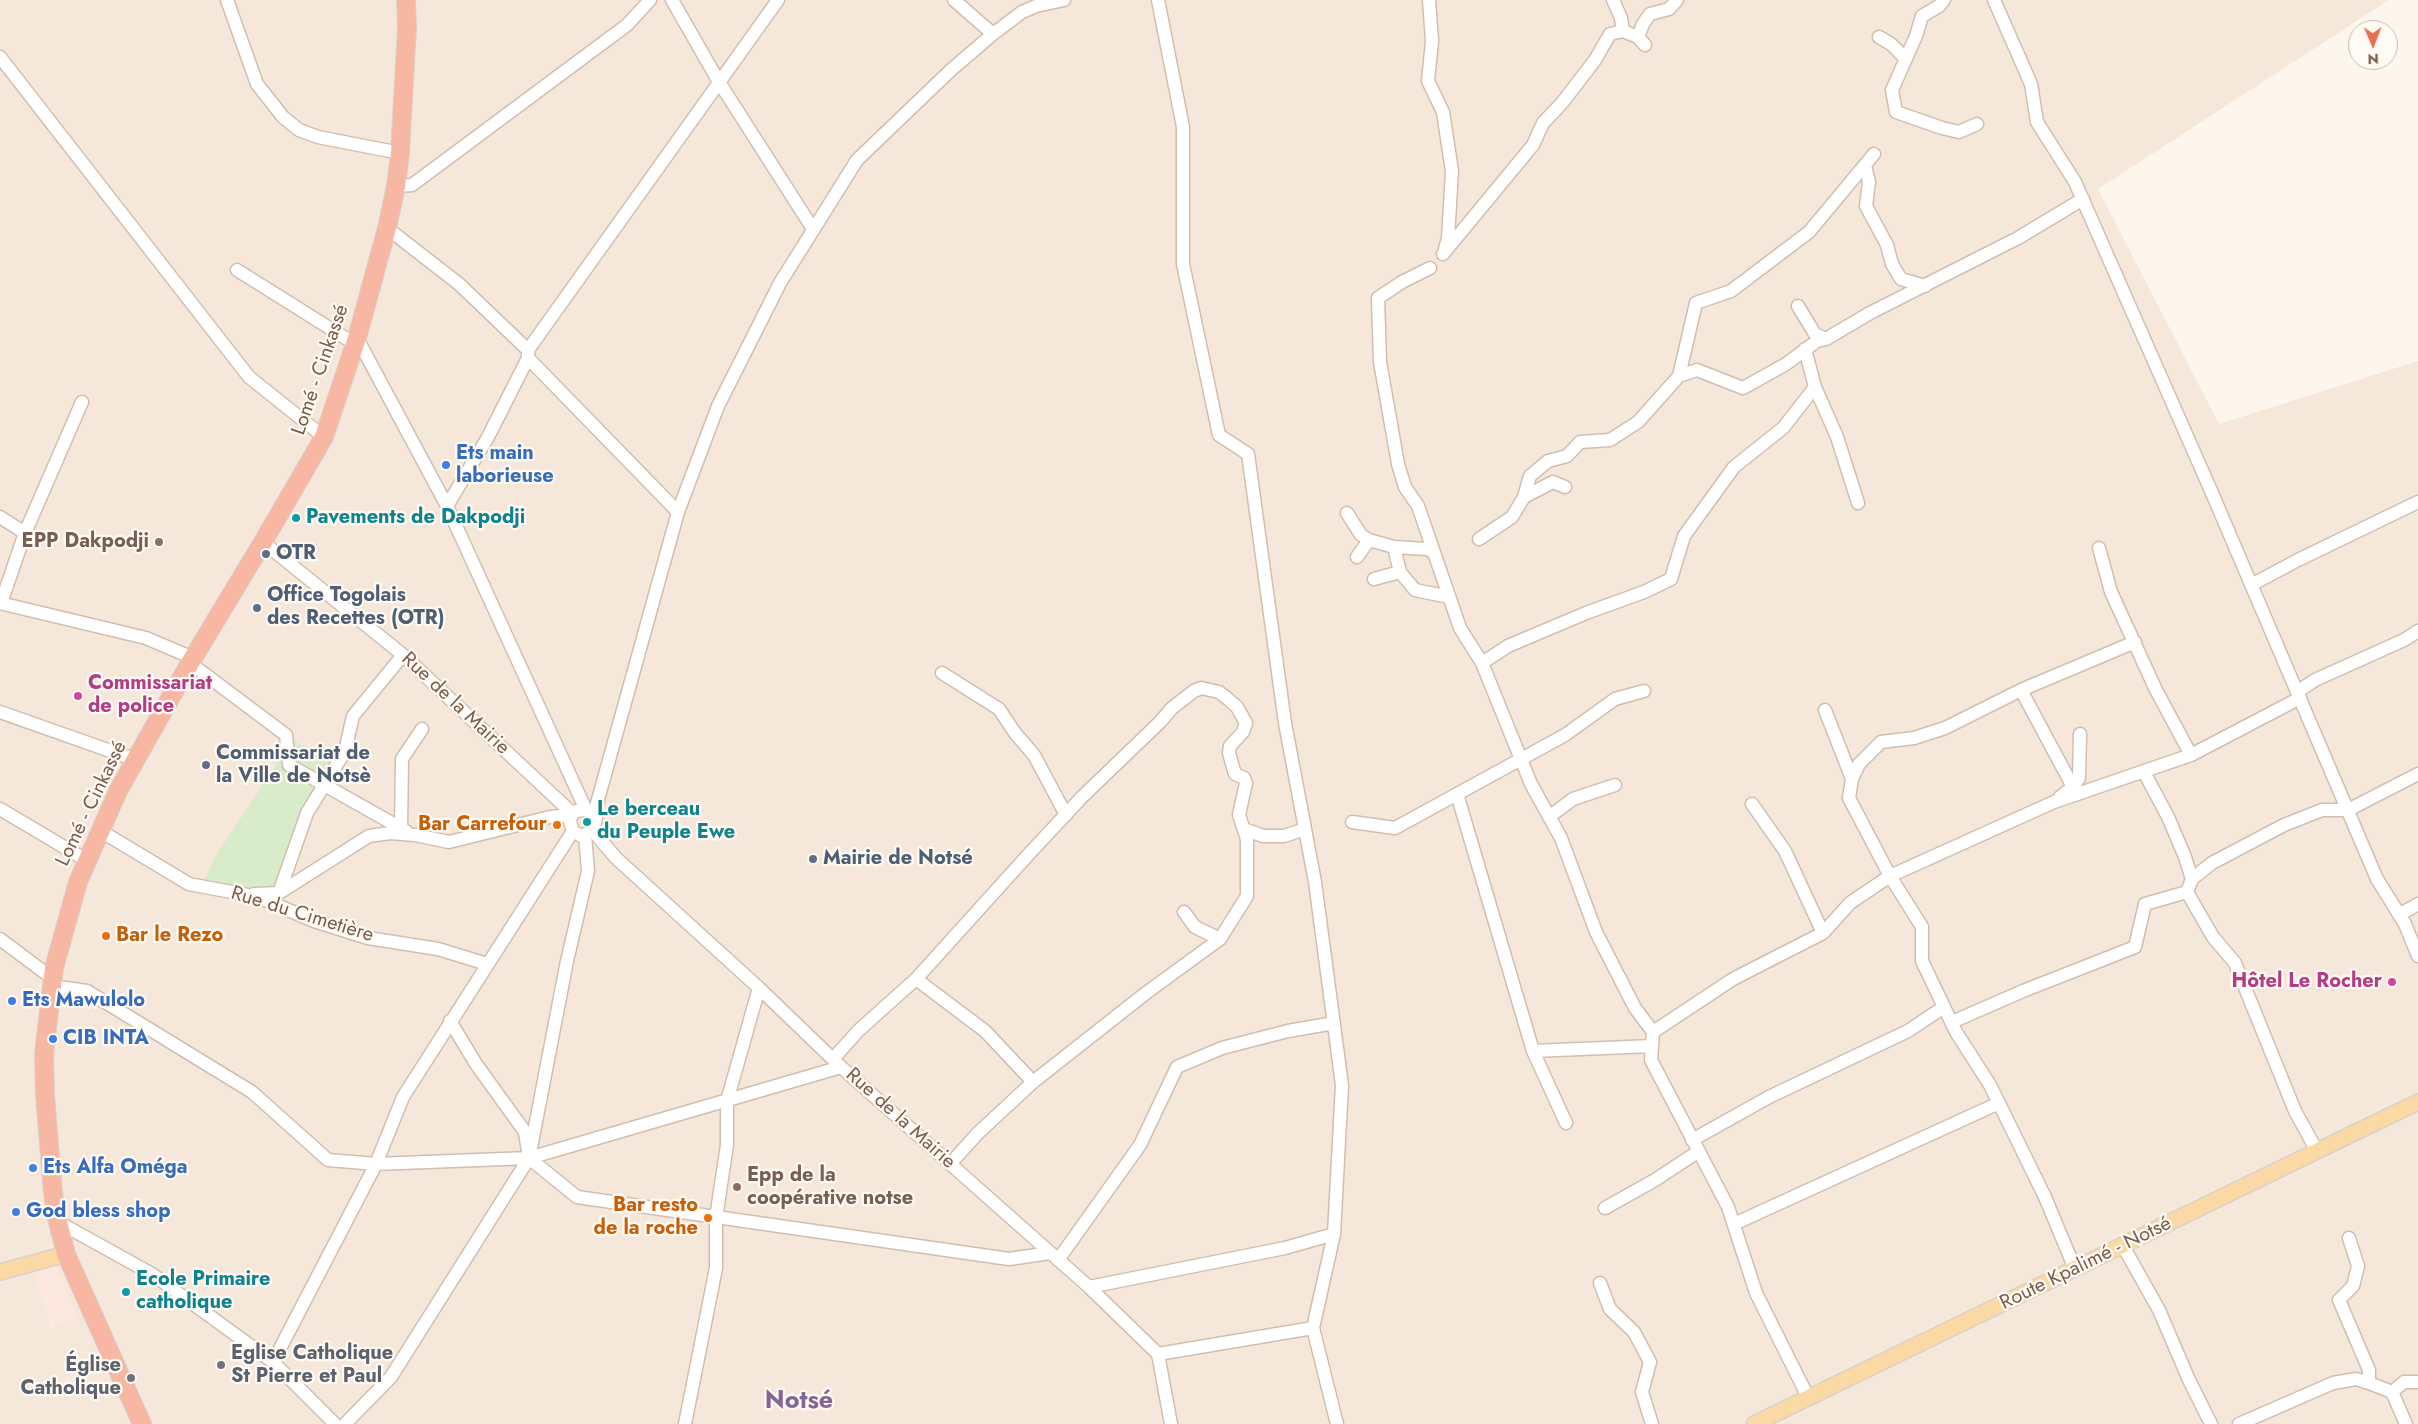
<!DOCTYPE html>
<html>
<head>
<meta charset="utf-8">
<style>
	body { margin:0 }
	#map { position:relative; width:2418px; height:1424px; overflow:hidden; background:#fdf6ec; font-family:Jost,sans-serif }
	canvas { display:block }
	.north { position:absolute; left:2348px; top:20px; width:50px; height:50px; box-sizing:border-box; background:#fffaf3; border:1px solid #cabbb1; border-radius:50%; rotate:179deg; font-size:14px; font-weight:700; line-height:20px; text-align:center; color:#7a5c4d }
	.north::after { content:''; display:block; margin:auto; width:18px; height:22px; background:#e76f51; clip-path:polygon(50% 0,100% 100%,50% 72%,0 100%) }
</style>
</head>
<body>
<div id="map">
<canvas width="2418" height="1424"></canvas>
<div class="north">N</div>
</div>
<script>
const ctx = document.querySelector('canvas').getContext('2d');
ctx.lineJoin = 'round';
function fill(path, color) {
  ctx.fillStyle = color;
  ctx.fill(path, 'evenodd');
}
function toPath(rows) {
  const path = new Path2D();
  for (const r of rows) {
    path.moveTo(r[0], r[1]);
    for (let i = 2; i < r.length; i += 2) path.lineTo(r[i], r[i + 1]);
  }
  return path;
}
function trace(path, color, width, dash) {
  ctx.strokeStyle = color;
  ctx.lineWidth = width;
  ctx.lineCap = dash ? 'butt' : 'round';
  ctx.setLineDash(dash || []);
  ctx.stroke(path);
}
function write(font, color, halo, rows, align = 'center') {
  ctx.font = font + ' Jost,sans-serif';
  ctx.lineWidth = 4.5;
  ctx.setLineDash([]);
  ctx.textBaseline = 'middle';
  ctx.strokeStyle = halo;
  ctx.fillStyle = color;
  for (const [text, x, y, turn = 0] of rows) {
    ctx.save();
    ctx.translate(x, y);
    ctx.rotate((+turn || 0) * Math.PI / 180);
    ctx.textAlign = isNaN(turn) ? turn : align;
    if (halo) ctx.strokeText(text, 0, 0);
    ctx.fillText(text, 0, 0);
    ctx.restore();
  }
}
fill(toPath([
	[0,0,2389,0,2098,189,2219,424,2418,361,2418,1424,0,1424]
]), '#f5e8da');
fill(toPath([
	[55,1265,77,1315,51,1328,34,1270]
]), '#fde8e0');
fill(toPath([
	[293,740,338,767,306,813,279,891,247,891,205,880,213,860]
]), '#d8ecc9');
const minor = toPath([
	[227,0,257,84,283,117,299,130,318,137,400,153],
	[672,0,719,82,813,229],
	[954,0,993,34],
	[1158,0,1183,127,1183,264,1219,435,1248,454,1285,723,1315,882,1342,1085,1334,1234,1313,1328,1337,1424],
	[1429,0,1432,41,1428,81,1443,112,1452,171,1448,238,1445,249],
	[1613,0,1621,18,1623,31,1638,37,1645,45],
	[1944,0,1939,6,1922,16,1916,36,1892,90,1896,112,1942,128,1959,132,1977,124],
	[1994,0,2031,84,2037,122,2075,182,2212,493,2377,879,2405,924,2418,956],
	[1638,37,1643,24,1650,14,1669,9,1677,0],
	[1879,37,1891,44,1905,58],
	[0,57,249,377,324,437],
	[1865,165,1869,182,1866,206,1887,245,1892,264,1901,279,1925,286],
	[396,186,412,185,627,25,650,0],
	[387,228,459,284,528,350,528,358,678,512],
	[1443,254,1533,145,1543,123,1562,103,1595,60,1610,34,1623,31],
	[1430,268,1402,282,1378,298,1380,362,1398,464,1405,487,1418,506,1460,628,1482,663,1531,784,1561,838,1596,932,1635,1008,1653,1032,1651,1060,1728,1207,1756,1293,1808,1397],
	[237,270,355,344],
	[1798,306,1815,334,1826,339],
	[357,338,447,506,586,810,596,818,593,831,581,836,573,831,570,822,571,815,576,811,586,810],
	[528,350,778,0],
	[1679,376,1697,370,1743,388,1786,364,1817,341,1826,339,1870,313,2018,238,2083,199],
	[1815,387,1837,437,1858,503],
	[1524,497,1530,476,1548,461,1567,456,1580,442,1610,440,1638,422,1679,376,1696,303,1731,291,1809,232,1874,154],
	[447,506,488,437,528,358],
	[1347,513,1361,535,1369,540,1394,547,1427,549,1433,552],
	[0,517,25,533,1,603],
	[25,533,82,402],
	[1479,539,1512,517,1524,497,1553,482,1565,487],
	[263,542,403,655,573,814],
	[1394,547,1400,572,1415,590,1449,597],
	[2099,548,2111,592,2156,690,2191,755],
	[1357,557,1369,540],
	[1374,579,1400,572],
	[2251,585,2298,560,2418,502],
	[0,603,146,638,193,658],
	[190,663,286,735,289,765,406,831],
	[1482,663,1508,646,1586,613,1644,592,1671,579,1684,536,1734,467,1783,428,1815,387,1805,349],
	[942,673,999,709,1015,733,1034,755,1066,815],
	[2021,690,2073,787,2060,797],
	[2297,692,2315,680,2404,640,2418,631],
	[1825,710,1852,779,1849,798,1890,876,1922,927,1922,961,1956,1032,1990,1085,2045,1197,2075,1269],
	[0,712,136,760],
	[2144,772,2168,817,2185,857,2192,879,2187,892,2213,937,2235,963,2295,1111,2317,1151],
	[1852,779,1859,764,1881,742,1914,738,1945,728,2021,690,2135,642],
	[2073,787,2079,778,2080,734],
	[1457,794,1533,1051,1652,1046],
	[1752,804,1785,851,1823,933],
	[0,809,86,860],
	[594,814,678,512,718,406,780,283,857,160,952,69,993,34,1022,12,1036,6,1064,0],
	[1549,817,1573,799,1615,785],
	[1352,822,1395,828,1565,735,1615,699,1644,691],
	[401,829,402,759,422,729],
	[1244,829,1263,836,1284,836,1305,829],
	[99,830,189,884,258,897,314,921,368,938,438,949,487,964],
	[593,831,616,858,759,988,841,1067,1089,1287,1158,1354,1171,1424],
	[2192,879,2212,863,2284,825,2322,810,2348,810,2418,774],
	[279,893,307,813,345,751,353,716,403,655],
	[254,894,279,893,369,836,390,833,415,835,449,842,550,817,571,815],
	[1184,912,1195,927,1220,939],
	[2399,915,2418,904],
	[0,939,52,978],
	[916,979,985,1031,1033,1082],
	[51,986,87,991,252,1092,328,1160,376,1164,529,1158,841,1067],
	[450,1021,476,1064,525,1132,529,1158,577,1197,1009,1259,1050,1253],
	[1952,1022,2023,991,2135,947,2145,904,2187,892],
	[1653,1032,1733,979,1823,933,1850,903,1890,876,2054,802,2191,755,2300,698],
	[1533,1051,1566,1123],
	[833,1059,858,1031,916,979,1028,855,1082,797,1160,722,1172,708,1194,691,1201,688,1219,692,1228,699,1237,707,1246,723,1243,732,1230,746,1229,753,1235,774,1244,778,1246,783,1239,815,1247,839,1247,896,1220,939,1146,993,1033,1082,978,1133,950,1164],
	[1692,1140,1769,1097,1908,1031,1944,1007],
	[1605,1208,1655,1180,1699,1151],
	[58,1222,152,1274,273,1362,335,1424],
	[1734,1224,1999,1103],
	[2349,1238,2358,1266,2353,1286,2339,1300,2369,1370,2369,1383,2392,1392,2406,1424],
	[2123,1246,2159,1310,2189,1380,2211,1424],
	[1058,1260,1140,1145,1177,1067,1222,1048,1288,1031,1334,1023],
	[1600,1283,1610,1309,1634,1332,1650,1362,1642,1392,1652,1424],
	[1089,1287,1285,1248,1334,1234],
	[1158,1354,1313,1328],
	[273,1362,376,1164,403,1097,573,831],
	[2392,1392,2404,1382,2418,1382],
	[345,1424,391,1377,529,1158,567,961,588,871,585,835],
	[685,1424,716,1268,716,1218,727,1145,727,1101,759,988],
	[2239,1424,2333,1383,2356,1379,2369,1383]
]);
const major = toPath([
	[0,1272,66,1254],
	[1754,1424,2418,1102]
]);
const highway = toPath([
	[142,1424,66,1254,58,1222,53,1193,45,1095,44,1054,54,968,78,882,118,791,190,663,263,542,324,437,357,338,387,228,396,186,400,153,407,28,406,0]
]);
trace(minor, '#d1beb0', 15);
trace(major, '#dad1cd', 18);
trace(highway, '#dad1cd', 20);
trace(minor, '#fff', 12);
trace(major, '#fbd9a5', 15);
trace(highway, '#f7b7a3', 18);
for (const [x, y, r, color] of [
	[446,465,5,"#3f7fe0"],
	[296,518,5,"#0f9aa8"],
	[159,542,5,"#8d6e63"],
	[266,554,5,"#5c6f8a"],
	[257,608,5,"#5c6f8a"],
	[78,696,5,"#d1479c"],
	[206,765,5,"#5c6f8a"],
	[587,822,5,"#0f9aa8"],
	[557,825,5,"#e8710a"],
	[813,859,5,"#5c6f8a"],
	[106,936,5,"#e8710a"],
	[2392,982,5,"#d1479c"],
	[12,1001,5,"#3f7fe0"],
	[53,1039,5,"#3f7fe0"],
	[33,1168,5,"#3f7fe0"],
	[737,1187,5,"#8d6e63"],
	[16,1212,5,"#3f7fe0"],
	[708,1218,5,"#e8710a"],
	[126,1292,5,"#0f9aa8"],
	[221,1365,5,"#6b7280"],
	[131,1378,5,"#6b7280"]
]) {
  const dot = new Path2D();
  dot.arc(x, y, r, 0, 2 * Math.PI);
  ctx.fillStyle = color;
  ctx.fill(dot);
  trace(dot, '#fffaf3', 2);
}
write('20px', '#7a5c4d', '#fffaf3', [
	["Lomé - Cinkassé",321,370,-71],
	["Rue de la Mairie",455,704,43],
	["Lomé - Cinkassé",92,804,-64],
	["Rue du Cimetière",302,915,17],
	["Rue de la Mairie",900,1119,42],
	["Route Kpalimé - Notsé",2086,1264,-26]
]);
write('bold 20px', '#366cbe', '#fffaf3', [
	["Ets main",456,454],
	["laborieuse",456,477],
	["Ets Mawulolo",22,1001],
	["CIB INTA",63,1039],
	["Ets Alfa Oméga",43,1168],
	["God bless shop",26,1212]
], 'left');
write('bold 20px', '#0d838f', '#fffaf3', [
	["Pavements de Dakpodji",306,518],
	["Le berceau",597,810],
	["du Peuple Ewe",597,833],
	["Ecole Primaire",136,1280],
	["catholique",136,1303]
], 'left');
write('bold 20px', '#785e54', '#fffaf3', [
	["EPP Dakpodji",149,542],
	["Epp de la",747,1176,"left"],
	["coopérative notse",747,1199,"left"]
], 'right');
write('bold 20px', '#4e5e75', '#fffaf3', [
	["OTR",276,554],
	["Office Togolais",267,596],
	["des Recettes (OTR)",267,619],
	["Commissariat de",216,754],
	["la Ville de Notsè",216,777],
	["Mairie de Notsé",823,859]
], 'left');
write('bold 20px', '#b23c85', '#fffaf3', [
	["Commissariat",88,684],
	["de police",88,707],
	["Hôtel Le Rocher",2382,982,"right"]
], 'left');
write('bold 20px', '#c56008', '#fffaf3', [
	["Bar Carrefour",547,825],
	["Bar le Rezo",116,936,"left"],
	["Bar resto",698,1206],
	["de la roche",698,1229]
], 'right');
write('bold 20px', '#5b616d', '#fffaf3', [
	["Eglise Catholique",231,1354],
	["St Pierre et Paul",231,1377],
	["Église",121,1366,"right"],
	["Catholique",121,1389,"right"]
], 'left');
write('bold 25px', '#846695', '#fffaf3', [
	["Notsé",799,1402]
]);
</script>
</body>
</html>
